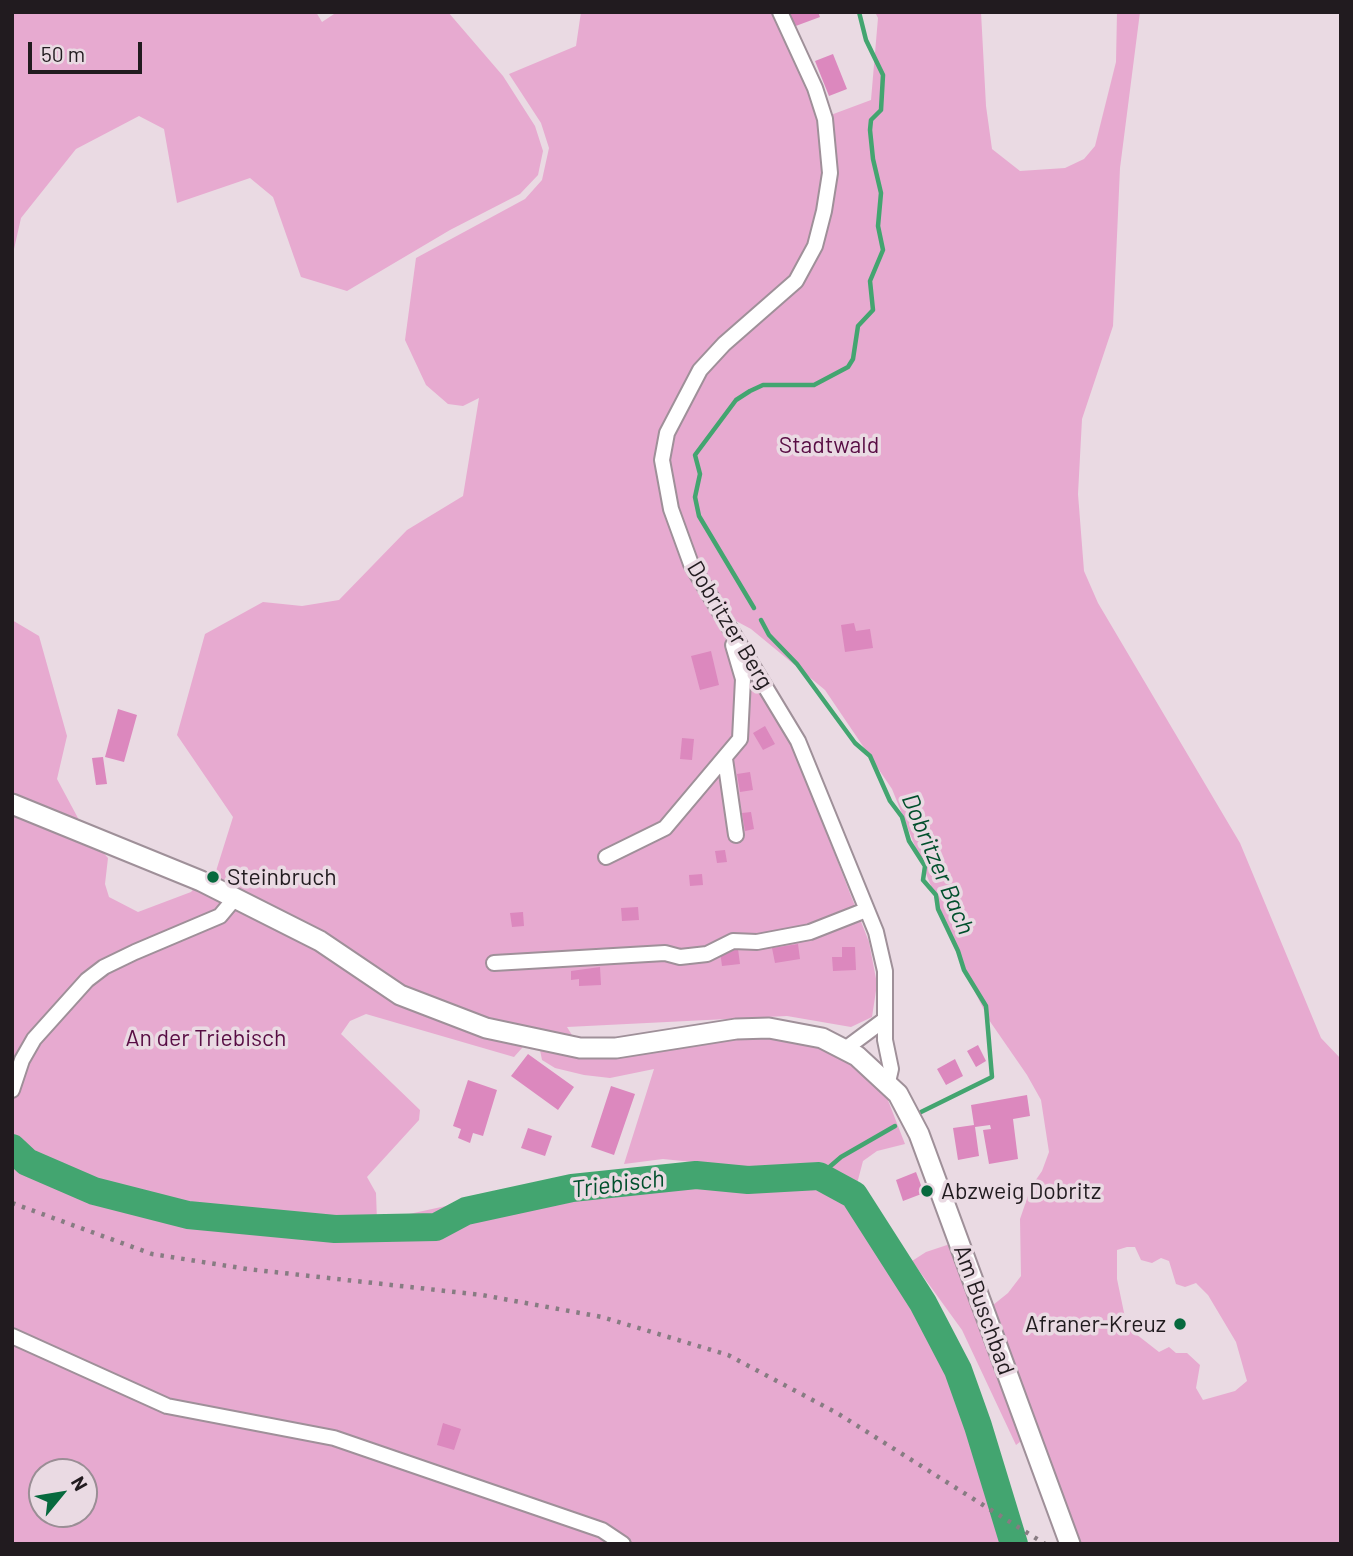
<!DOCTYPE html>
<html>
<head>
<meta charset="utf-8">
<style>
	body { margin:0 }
	#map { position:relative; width:1353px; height:1556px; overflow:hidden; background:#eadae3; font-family:Barlow,sans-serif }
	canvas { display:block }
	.frame { position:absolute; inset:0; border:14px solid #211b1f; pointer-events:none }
	.north { position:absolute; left:28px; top:1458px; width:70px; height:70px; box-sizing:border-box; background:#eadae3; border:2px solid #9a8e95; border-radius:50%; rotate:60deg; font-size:19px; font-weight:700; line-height:28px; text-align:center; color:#211b1f }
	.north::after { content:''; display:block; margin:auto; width:24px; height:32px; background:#07693e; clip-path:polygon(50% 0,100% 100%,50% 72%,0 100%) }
	.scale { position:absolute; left:28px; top:42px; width:114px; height:32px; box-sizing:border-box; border:4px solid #211b1f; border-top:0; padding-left:9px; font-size:21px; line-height:24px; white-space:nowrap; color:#211b1f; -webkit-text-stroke:5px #eadae3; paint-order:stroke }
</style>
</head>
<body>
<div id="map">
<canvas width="1353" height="1556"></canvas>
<div class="frame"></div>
<div class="north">N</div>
<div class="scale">50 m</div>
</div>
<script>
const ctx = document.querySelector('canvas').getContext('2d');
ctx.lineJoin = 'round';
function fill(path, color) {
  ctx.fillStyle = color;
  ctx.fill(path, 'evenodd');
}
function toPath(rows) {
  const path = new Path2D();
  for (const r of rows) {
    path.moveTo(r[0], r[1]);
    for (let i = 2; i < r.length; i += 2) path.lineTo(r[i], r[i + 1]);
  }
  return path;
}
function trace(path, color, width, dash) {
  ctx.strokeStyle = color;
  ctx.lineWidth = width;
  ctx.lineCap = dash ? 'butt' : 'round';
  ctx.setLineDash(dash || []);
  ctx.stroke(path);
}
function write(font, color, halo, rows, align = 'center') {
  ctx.font = font + ' Barlow,sans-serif';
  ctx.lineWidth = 7;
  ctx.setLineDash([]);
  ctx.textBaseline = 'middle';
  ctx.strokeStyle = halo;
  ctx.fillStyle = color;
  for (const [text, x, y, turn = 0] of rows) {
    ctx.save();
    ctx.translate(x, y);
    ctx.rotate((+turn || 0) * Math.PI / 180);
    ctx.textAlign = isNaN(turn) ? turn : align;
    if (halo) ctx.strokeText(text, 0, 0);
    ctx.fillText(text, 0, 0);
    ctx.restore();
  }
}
fill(toPath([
	[12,12,316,12,322,22,337,12,448,12,503,76,535,126,543,151,538,175,520,194,450,230,347,291,301,277,273,197,250,178,177,203,164,129,139,116,76,149,21,218,12,258],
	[581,12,772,12,810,91,820,119,871,100,878,18,875,12,981,12,986,106,992,149,1020,171,1065,168,1084,159,1095,146,1116,62,1117,12,1140,12,1120,168,1113,326,1082,419,1078,494,1084,571,1098,603,1240,843,1321,1038,1341,1059,1341,1544,1081,1544,993,1305,1008,1293,1021,1276,1020,1219,1031,1187,1042,1171,1049,1152,1041,1100,1027,1075,989,1020,968,978,892,789,825,690,751,629,710,607,708,608,773,710,795,752,869,942,877,984,872,1017,851,1027,787,1016,567,1027,580,1048,530,1039,514,1057,366,1014,350,1021,341,1034,420,1110,419,1120,367,1177,376,1193,377,1221,455,1204,466,1211,572,1188,696,1175,748,1180,819,1176,823,1162,751,1168,663,1159,624,1164,654,1069,610,1078,584,1075,555,1068,542,1060,539,1045,584,1054,646,1053,742,1036,795,1038,847,1059,884,1090,905,1144,877,1151,863,1161,854,1195,923,1303,958,1370,978,1426,1014,1544,12,1544,12,620,39,636,67,736,57,779,86,833,108,858,105,884,109,897,138,912,191,892,201,881,211,887,233,817,177,735,205,634,263,602,302,606,339,600,407,530,463,496,479,398,463,406,448,404,426,385,405,340,416,258,525,199,542,180,549,148,541,123,509,74,576,46],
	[1127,1247,1135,1247,1141,1260,1152,1263,1161,1258,1169,1261,1176,1284,1185,1287,1196,1283,1208,1295,1236,1342,1247,1381,1235,1391,1203,1400,1196,1388,1200,1365,1187,1353,1176,1353,1169,1347,1159,1352,1127,1327,1117,1279,1117,1250],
	[42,1472,84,1472,84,1514,42,1514],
	[950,1244,1025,1438,1016,1445,962,1330,912,1261,926,1252]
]), '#e7aad0');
trace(toPath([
	[754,608,699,516,695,497,700,474,695,455,736,400,750,391,763,385,814,385,848,367,853,359,858,326,873,310,870,281,883,250,878,226,881,193,873,159,870,130,871,120,881,110,883,75,866,40,859,12],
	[761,620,769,635,797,664,855,743,870,756,890,801,902,817,909,841,925,866,923,880,936,895,938,909,958,951,964,970,986,1006,992,1077,921,1112],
	[819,1176,841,1157,895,1126]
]), '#43a570', 4.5);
trace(toPath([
	[12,1148,27,1162,94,1191,188,1215,335,1229,436,1227,466,1211,572,1188,696,1175,748,1180,819,1176,854,1195,923,1303,958,1370,978,1426,1014,1544]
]), '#43a570', 28);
fill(toPath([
	[788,12,818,12,820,17,793,27],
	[833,54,847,89,829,96,815,61],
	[854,623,856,631,870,629,873,648,845,652,841,625],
	[711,651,719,685,700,690,691,656],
	[118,709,137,715,124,762,105,757],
	[765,726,775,744,763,750,753,733],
	[682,738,694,739,692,760,680,759],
	[103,757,107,784,96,785,92,758],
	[750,772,753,790,740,792,737,774],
	[751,812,754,829,745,831,742,813],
	[725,850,727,862,717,863,715,851],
	[702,874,703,885,690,886,689,875],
	[638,907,639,920,622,921,621,908],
	[523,912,524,926,512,927,510,913],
	[798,944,800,959,775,963,772,948],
	[842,947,855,947,856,970,833,971,832,957,842,957],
	[738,949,740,964,722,966,720,951],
	[600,967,601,985,579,986,579,979,571,980,571,971],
	[978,1045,986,1061,976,1067,967,1051],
	[528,1054,574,1087,558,1110,511,1076],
	[955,1059,963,1076,946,1085,937,1069],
	[468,1080,497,1090,483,1136,473,1133,470,1143,458,1138,461,1129,453,1126],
	[611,1086,635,1094,614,1155,591,1147],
	[1027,1095,1030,1116,1013,1119,1018,1159,989,1164,983,1130,991,1129,990,1125,975,1127,979,1156,958,1160,953,1128,974,1125,971,1105],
	[528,1128,552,1136,545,1156,521,1148],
	[916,1172,924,1193,903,1201,896,1180],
	[443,1423,461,1429,454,1450,437,1445]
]), '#dc88be');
const minor = toPath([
	[780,12,815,88,825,119,830,173,824,211,815,246,796,281,724,344,700,370,667,433,662,460,671,509,691,564,798,741,876,932,885,971,885,1040,891,1069,888,1082],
	[725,759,736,835],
	[606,857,665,828,740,739,743,679,733,645],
	[494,963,665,953,680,957,707,954,733,941,757,942,810,932,866,910],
	[845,1049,884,1020],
	[12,1090,22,1060,34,1039,87,980,104,967,135,952,220,916,235,898],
	[12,1336,167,1406,334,1438,602,1530,623,1544]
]);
const major = toPath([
	[12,804,201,881,320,941,400,995,486,1028,580,1048,616,1048,736,1029,769,1028,822,1038,857,1056,898,1094,919,1134,1070,1544]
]);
trace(minor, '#9f9099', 18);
trace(major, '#9f9099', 23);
trace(minor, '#fff', 14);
trace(major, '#fff', 19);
trace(toPath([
	[12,1203,152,1254,247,1269,482,1295,602,1317,728,1355,837,1413,1045,1544]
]), '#877c82', 4.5, [3.5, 7]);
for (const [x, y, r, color] of [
	[213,877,7,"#07693e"],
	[927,1191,7,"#07693e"],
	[1180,1324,7,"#07693e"]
]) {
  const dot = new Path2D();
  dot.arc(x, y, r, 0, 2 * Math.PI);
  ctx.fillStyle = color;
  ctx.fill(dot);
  trace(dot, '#eadae3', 2.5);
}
write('23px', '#580d44', '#eadae3', [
	["Stadtwald",829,445],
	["An der Triebisch",206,1038]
]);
write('23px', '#211b1f', '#eadae3', [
	["Dobritzer Berg",730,625,59],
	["Am Buschbad",984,1310,70]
]);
write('23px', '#211b1f', '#eadae3', [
	["Steinbruch",227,877],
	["Abzweig Dobritz",941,1191],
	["Afraner-Kreuz",1166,1324,"right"]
], 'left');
write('italic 24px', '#004f2c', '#eadae3', [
	["Dobritzer Bach",938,864,67],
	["Triebisch",618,1184,-7]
]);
</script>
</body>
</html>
